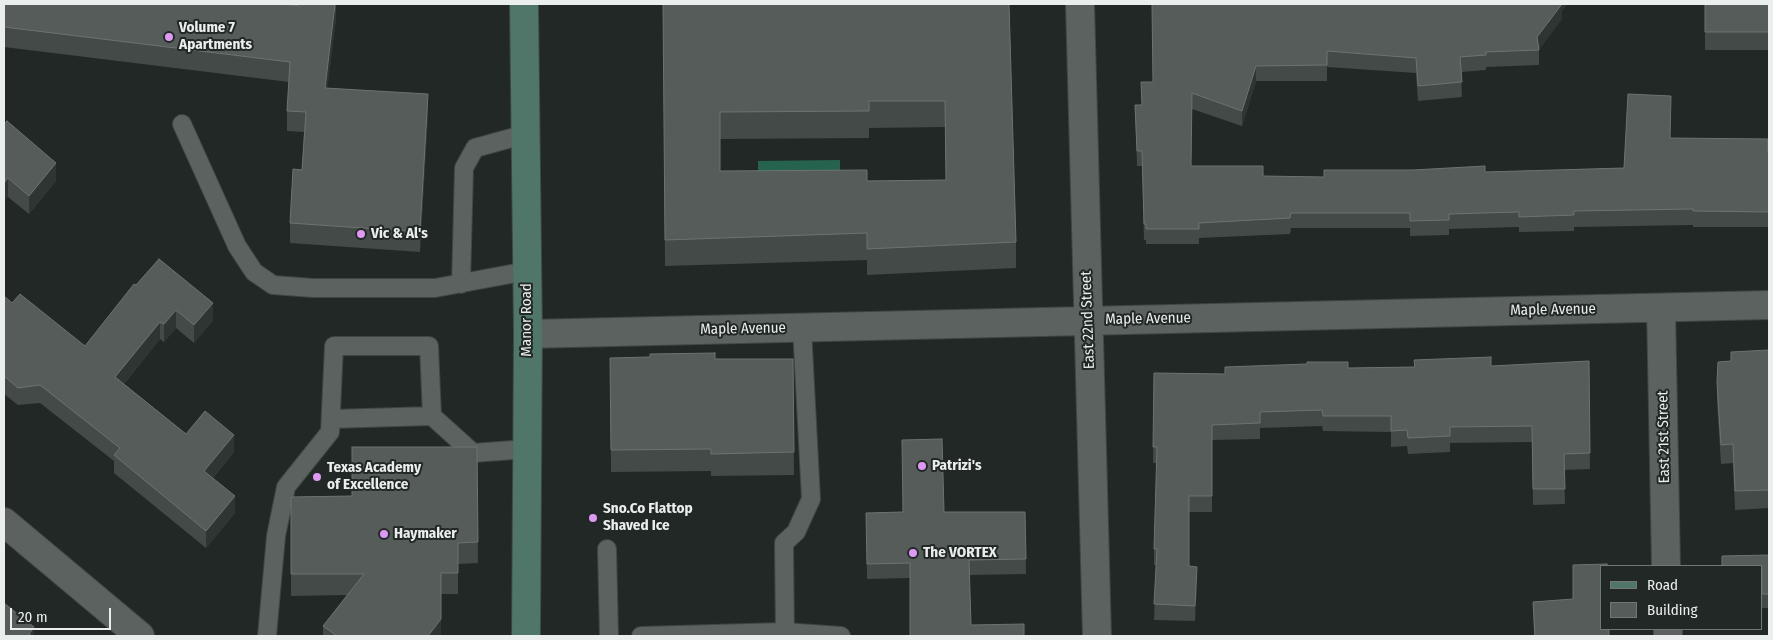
<!DOCTYPE html>
<html>
<head>
<meta charset="utf-8">
<style>
	body { margin:0 }
	#map { position:relative; width:1773px; height:640px; overflow:hidden; background:#212825; font-family:"Fira Sans Condensed",sans-serif }
	canvas { display:block }
	.frame { position:absolute; inset:0; border:5px solid #eaeeec; pointer-events:none }
	.legend { position:absolute; left:1600px; top:565px; width:162px; height:65px; box-sizing:border-box; background:#212825; border:1px solid #717775; margin:0; padding:6px 9px; list-style:none; font-size:15px; color:#eaeeec }
	.legend li { display:flex; align-items:center; gap:10px; height:25px }
	.legend b { width:25px; border:1px solid #717775 }
	.scale { position:absolute; left:10px; top:608px; width:101px; height:22px; box-sizing:border-box; border:2px solid #eaeeec; border-top:0; padding-left:6px; font-size:15px; line-height:18px; white-space:nowrap; color:#eaeeec; -webkit-text-stroke:4px #212825; paint-order:stroke }
</style>
</head>
<body>
<div id="map">
<canvas width="1773" height="640"></canvas>
<div class="frame"></div>
<ul class="legend">
<li><b style="height:6px;background:#4f7669"></b>Road</li>
<li><b style="height:14px;background:#555c59"></b>Building</li>
</ul>
<div class="scale">20 m</div>
</div>
<script>
const ctx = document.querySelector('canvas').getContext('2d');
ctx.lineJoin = 'round';
function fill(path, color) {
  ctx.fillStyle = color;
  ctx.fill(path, 'evenodd');
}
function toPath(rows) {
  const path = new Path2D();
  for (const r of rows) {
    path.moveTo(r[0], r[1]);
    for (let i = 2; i < r.length; i += 2) path.lineTo(r[i], r[i + 1]);
  }
  return path;
}
function trace(path, color, width, dash) {
  ctx.strokeStyle = color;
  ctx.lineWidth = width;
  ctx.lineCap = dash ? 'butt' : 'round';
  ctx.setLineDash(dash || []);
  ctx.stroke(path);
}
function write(font, color, halo, rows, align = 'center') {
  ctx.font = font + ' "Fira Sans Condensed",sans-serif';
  ctx.lineWidth = 4;
  ctx.setLineDash([]);
  ctx.textBaseline = 'middle';
  ctx.strokeStyle = halo;
  ctx.fillStyle = color;
  for (const [text, x, y, turn = 0] of rows) {
    ctx.save();
    ctx.translate(x, y);
    ctx.rotate((+turn || 0) * Math.PI / 180);
    ctx.textAlign = isNaN(turn) ? turn : align;
    if (halo) ctx.strokeText(text, 0, 0);
    ctx.fillText(text, 0, 0);
    ctx.restore();
  }
}
fill(toPath([
	[840,160,840,190,758,190,758,161]
]), '#25634e');
const service = toPath([
	[182,124,237,246,254,272,273,285,313,288,435,288,527,271],
	[461,284,464,168,475,148,526,134],
	[432,416,473,453,527,449],
	[607,549,609,636],
	[267,636,276,536,286,487,330,432,334,346,429,346,432,416,331,419],
	[641,636,784,632,841,636],
	[785,636,784,543,796,532,811,499,802,328]
]);
const minor = toPath([
	[1080,4,1097,636],
	[1661,308,1666,566],
	[528,334,1769,305],
	[1668,629,1668,636]
]);
const tertiary = toPath([
	[4,522,140,636]
]);
const secondary = toPath([
	[524,4,528,334,526,636]
]);
trace(service, '#404643', 20);
trace(minor, '#404643', 30);
trace(tertiary, '#404643', 30);
trace(secondary, '#404643', 30);
trace(service, '#5b625f', 18);
trace(minor, '#5b625f', 28);
trace(tertiary, '#5b625f', 28);
trace(secondary, '#4f7669', 28);
fill(toPath([
	[4,4,302,6,336,4,336,19,327,88,428,114,420,252,290,243,290,223,302,170,304,132,287,131,287,111,289,82,4,47],
	[663,4,1009,4,1016,242,1016,268,867,275,867,260,665,266],
	[945,127,946,180,867,181,720,171,720,139,869,138,869,128],
	[1152,4,1562,11,1562,19,1539,49,1539,65,1486,67,1486,70,1461,72,1462,97,1418,101,1416,73,1327,67,1327,81,1256,81,1242,126,1192,109,1191,166,1263,176,1324,177,1624,168,1670,138,1769,153,1769,227,1693,227,1693,225,1574,227,1574,231,1519,232,1519,227,1449,229,1449,235,1410,236,1410,228,1291,228,1290,234,1199,238,1199,244,1146,244,1146,240,1144,240,1142,166,1137,166,1135,105,1141,105,1153,82],
	[1705,4,1769,4,1769,50,1705,50],
	[4,124,56,181,29,214,8,197],
	[136,285,213,320,194,343,176,328,164,342,160,339,124,384,186,434,234,452,213,478,235,513,206,548,114,473,114,461,40,403,18,405,4,394,4,296,12,303,85,346],
	[1769,350,1769,508,1735,510,1733,463,1721,464,1717,401,1717,382,1731,361],
	[610,358,715,359,793,359,794,475,711,476,711,471,611,472],
	[1414,360,1491,366,1589,361,1590,469,1564,470,1565,504,1533,505,1532,442,1450,443,1450,452,1408,454,1407,446,1391,447,1391,432,1323,431,1322,426,1260,428,1260,439,1212,440,1212,512,1189,512,1189,566,1197,583,1195,621,1154,620,1156,565,1154,565,1154,549,1157,463,1153,463,1154,373,1225,374,1348,368,1414,367],
	[477,447,478,563,458,564,458,594,441,594,441,636,323,636,323,626,347,595,291,596,291,497,352,496],
	[944,512,1025,512,1026,574,969,575,910,636,910,578,867,579,866,513],
	[1769,555,1769,608,1762,608,1762,566],
	[1533,602,1609,636,1534,636]
]), '#444a47');
fill(toPath([
	[335,4,336,19,325,108,325,88],
	[1558,4,1568,4,1562,11,1562,19,1539,50,1537,37],
	[1256,66,1256,81,1242,126,1242,111],
	[428,94,428,114,420,252,420,232],
	[56,163,56,181,29,214,29,196],
	[8,178,8,197,4,201,4,183],
	[213,303,213,320,194,343,194,325],
	[176,310,176,328,164,342,164,324],
	[160,322,160,339,115,395,115,377],
	[234,435,234,452,204,488,204,471],
	[235,496,235,513,206,548,206,531],
	[1197,567,1197,583,1195,621,1195,606],
	[441,619,441,636,428,636],
	[34,627,34,636,29,636,29,634]
]), '#2e3532');
const building = toPath([
	[4,4,278,4,302,6,303,4,335,4,325,88,428,94,420,232,290,223,293,169,302,170,306,112,287,111,290,62,4,27,4,4],
	[663,4,1009,4,1016,242,867,249,867,233,665,240,663,4],
	[869,101,945,101,946,180,867,181,867,170,720,171,720,112,869,111,869,101],
	[1152,4,1562,4,1537,37,1539,50,1486,52,1486,55,1460,57,1462,82,1418,86,1416,58,1327,51,1327,65,1256,66,1242,111,1192,93,1191,166,1263,166,1263,176,1324,177,1324,170,1413,170,1485,166,1485,172,1624,168,1628,94,1671,96,1670,138,1768,139,1768,153,1769,153,1769,212,1693,211,1693,209,1574,211,1574,215,1519,217,1519,212,1449,214,1449,220,1410,221,1410,213,1291,213,1290,218,1199,223,1199,229,1146,229,1146,224,1144,224,1142,151,1137,151,1135,105,1142,105,1141,82,1153,82,1152,4],
	[1705,4,1769,4,1769,32,1705,32,1705,4],
	[7,121,56,163,29,196,8,178,4,183,4,124,7,121],
	[159,259,213,303,194,325,176,310,164,324,160,322,115,377,186,434,205,411,234,435,204,471,235,496,206,531,114,455,120,448,40,385,18,388,4,376,4,296,12,303,20,294,85,346,134,284,136,285,159,259],
	[1769,350,1769,490,1735,491,1733,444,1721,445,1717,382,1718,362,1731,361,1731,352,1769,350],
	[715,353,715,359,793,359,794,452,711,454,711,449,611,450,610,358,650,357,650,354,715,353],
	[1491,357,1491,366,1589,361,1590,453,1564,454,1565,489,1533,489,1532,426,1450,427,1450,436,1408,438,1407,430,1391,431,1391,416,1323,416,1322,410,1260,412,1260,423,1212,425,1212,496,1189,496,1189,566,1197,567,1195,606,1154,604,1157,549,1154,549,1157,447,1153,447,1154,373,1225,374,1225,367,1307,364,1307,362,1348,362,1348,368,1415,367,1414,360,1491,357],
	[942,439,944,512,1025,512,1026,559,969,560,971,625,1024,624,1024,636,910,636,910,563,867,564,866,513,903,512,902,440,942,439],
	[352,447,477,447,478,542,458,543,458,573,441,573,441,619,428,636,337,636,323,626,364,574,291,574,291,497,352,496,352,447],
	[1769,555,1769,594,1762,594,1762,566,1722,566,1722,556,1769,555],
	[1607,564,1607,566,1602,566,1602,629,1609,629,1609,636,1535,636,1533,602,1573,599,1573,565,1607,564],
	[4,603,34,627,29,634,32,636,4,636,4,603]
]);
fill(building, '#555c59');
trace(building, '#6d7370', 1);
for (const [x, y, r, color] of [
	[169,37,5,"#dd99f3"],
	[361,234,5,"#dd99f3"],
	[922,466,5,"#dd99f3"],
	[317,477,5,"#dd99f3"],
	[593,518,5,"#dd99f3"],
	[384,534,5,"#dd99f3"],
	[913,553,5,"#dd99f3"]
]) {
  const dot = new Path2D();
  dot.arc(x, y, r, 0, 2 * Math.PI);
  ctx.fillStyle = color;
  ctx.fill(dot);
  trace(dot, '#212825', 2);
}
write('bold 15px', '#eaeeec', '#212825', [
	["Volume 7",179,28],
	["Apartments",179,45],
	["Vic & Al's",371,234],
	["Patrizi's",932,466],
	["Texas Academy",327,468],
	["of Excellence",327,485],
	["Sno.Co Flattop",603,509],
	["Shaved Ice",603,526],
	["Haymaker",394,534],
	["The VORTEX",923,553]
], 'left');
write('15px', '#eaeeec', '#212825', [
	["Maple Avenue",1553,310,-1],
	["Maple Avenue",1148,319,-1],
	["Manor Road",527,320,-90],
	["East 22nd Street",1088,320,-92],
	["Maple Avenue",743,329,-1],
	["East 21st Street",1664,437,-91]
]);
</script>
</body>
</html>
